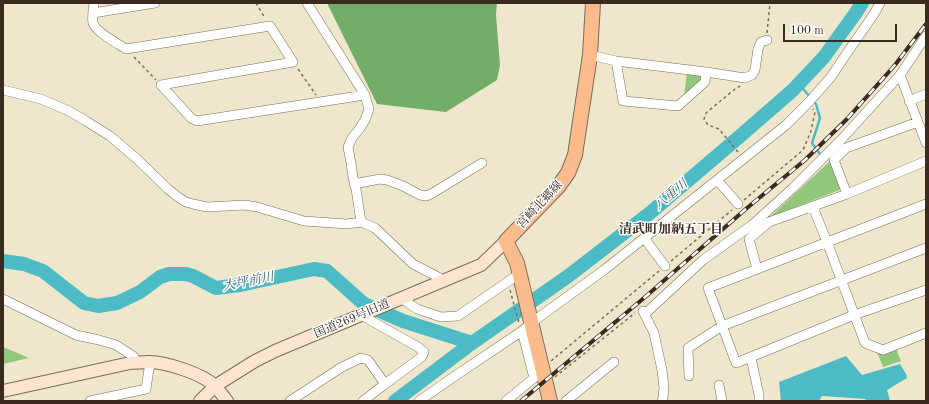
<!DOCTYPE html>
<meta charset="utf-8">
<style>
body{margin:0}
#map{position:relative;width:929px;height:404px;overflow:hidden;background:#eee7cc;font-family:"Old Standard TT",serif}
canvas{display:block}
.frame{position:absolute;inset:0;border:4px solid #3b2a1e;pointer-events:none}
.scale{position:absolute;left:783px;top:24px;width:114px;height:18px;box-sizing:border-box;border:2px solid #3b2a1e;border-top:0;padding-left:5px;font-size:12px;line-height:14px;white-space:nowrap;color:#3b2a1e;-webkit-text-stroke:3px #fff;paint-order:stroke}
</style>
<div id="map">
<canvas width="929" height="404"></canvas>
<div class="frame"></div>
<div class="scale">100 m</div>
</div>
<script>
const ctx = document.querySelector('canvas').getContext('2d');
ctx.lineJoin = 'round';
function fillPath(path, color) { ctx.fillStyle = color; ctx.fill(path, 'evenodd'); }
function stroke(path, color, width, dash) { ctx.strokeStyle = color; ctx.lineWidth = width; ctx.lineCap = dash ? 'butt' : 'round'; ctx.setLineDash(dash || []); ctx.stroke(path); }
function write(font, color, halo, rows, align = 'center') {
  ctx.font = font + ' "Old Standard TT","Noto Serif JP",serif'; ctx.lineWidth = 3; ctx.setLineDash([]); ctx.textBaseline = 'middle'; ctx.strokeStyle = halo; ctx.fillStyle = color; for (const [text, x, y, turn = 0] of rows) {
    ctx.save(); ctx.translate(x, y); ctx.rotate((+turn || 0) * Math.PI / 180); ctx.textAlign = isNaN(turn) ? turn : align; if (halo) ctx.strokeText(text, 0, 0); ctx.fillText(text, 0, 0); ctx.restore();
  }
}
fillPath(new Path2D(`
 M687 72 700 73 703 77 701 81 684 97Z
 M830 161 842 189 770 217Z
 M3 347 29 358 3 364Z
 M896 349 901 361 883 367 877 352 883 354Z`), '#90c77a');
fillPath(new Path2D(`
 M327 3H497L496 15 500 65 497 80 446 112 377 104Z`), '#74ac6a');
fillPath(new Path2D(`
 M846 356 862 375 900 364 906 374 907 378 887 390 890 401H868L865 399 822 396 819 401H781L779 382Z`), '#4dbbc5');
stroke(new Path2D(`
 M799 84 816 104 820 118 812 143 820 154`), '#4dbbc5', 2.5);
stroke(new Path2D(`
 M3 261 24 264 43 271 84 303 98 306 117 303 140 292 160 277 169 274H186L193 276 216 288 240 285 314 269 327 271 364 304 403 321 472 343
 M395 401 472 343 567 277 650 213 739 137 793 90 824 57 855 14 862 3`), '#4dbbc5', 14);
const street = new Path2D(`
 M94 3C93 9 92 17 93 23 95 31 118 44 126 49L270 26 293 62 161 85
 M307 3 365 95 369 109 365 120 360 128 352 138 348 147 351 163 353 177 356 189 361 222
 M93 13 155 3
 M590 55 616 61 706 72 745 78 752 75 755 70 758 49 761 42 767 40
 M616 61 623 101 678 106 705 82 706 72
 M900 75 926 143
 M161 85 191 118 197 121 365 95
 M3 90 41 99 69 111 86 121 110 136 137 159 168 189 178 197 186 202 193 204 207 207 245 205 257 207 304 221 347 224 361 222 375 228 413 264 438 277 442 281
 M909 101 926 94
 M717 180 738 204
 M354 184 380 179 387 180 403 186 420 195 426 196 431 194 482 163
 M847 194 834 160 846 148 918 122
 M926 204 708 288 736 363 854 315 926 290
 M813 207 827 242 865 343 883 350 926 333
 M644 238 665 266
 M757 269 749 239 769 222 847 194 926 161
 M401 298 417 309 441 317 458 316 519 274
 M3 299 76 335 99 340 116 345 133 356 137 363
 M361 315 418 347 424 352 422 356 419 359 385 384 363 401
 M751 358 759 395V401
 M689 376 688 348 722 326 926 248
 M719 385 722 401
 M90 401 146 389 150 362
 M290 401 342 367 361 358 368 360 385 384
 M419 401 455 376 522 331 531 323 604 270 786 125 809 102 831 77 847 53 874 14 880 3
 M506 401 534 378 522 331
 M566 401 614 362
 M662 401 663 397 664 388 662 370 654 333 643 311 647 312 703 260 752 225 793 188 840 141 900 75 926 36`);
const secondary = new Path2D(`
 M3 391 130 363C136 363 142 362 149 362 166 362 203 374 215 386 219 390 223 396 227 401
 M200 401 215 386 255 361 275 351 481 265 506 241`);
const primary = new Path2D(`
 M550 401 517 263 506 241 558 187 568 173 575 155 590 55 593 3`);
stroke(street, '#7a6c5b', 10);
stroke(secondary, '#7a6c5b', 14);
stroke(primary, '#7a6c5b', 16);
stroke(new Path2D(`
 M256 3 265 18
 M767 33 770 3
 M134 57 156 80
 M298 69 316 95
 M738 152 719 129 708 125 704 119 706 113 735 89 740 86
 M744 200 803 150 811 131 815 112 813 109
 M671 261 732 210
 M510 290 519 323
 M551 361 659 271
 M555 377 635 313`), '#7a6c5b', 1.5, [3, 3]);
stroke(street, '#fff', 9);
stroke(secondary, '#fde4d1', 12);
stroke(primary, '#fbbb8c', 14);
const rail = new Path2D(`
 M521 401 644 298 747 208 805 160 847 119 895 65 926 24`);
stroke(rail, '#3b2a1e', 4);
stroke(rail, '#fff', 2.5, [8]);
write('12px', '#3b2a1e', '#fff', [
 ["宮崎北郷線",540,205,-47],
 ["国道269号旧道",352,319,-23]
]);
write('italic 13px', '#426461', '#fff', [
 ["八重川",671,195,-40],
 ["大坪前川",248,282,-11]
]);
write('bold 13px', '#3b2a1e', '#fff', [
 ["清武町加納五丁目",671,230]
]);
</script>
